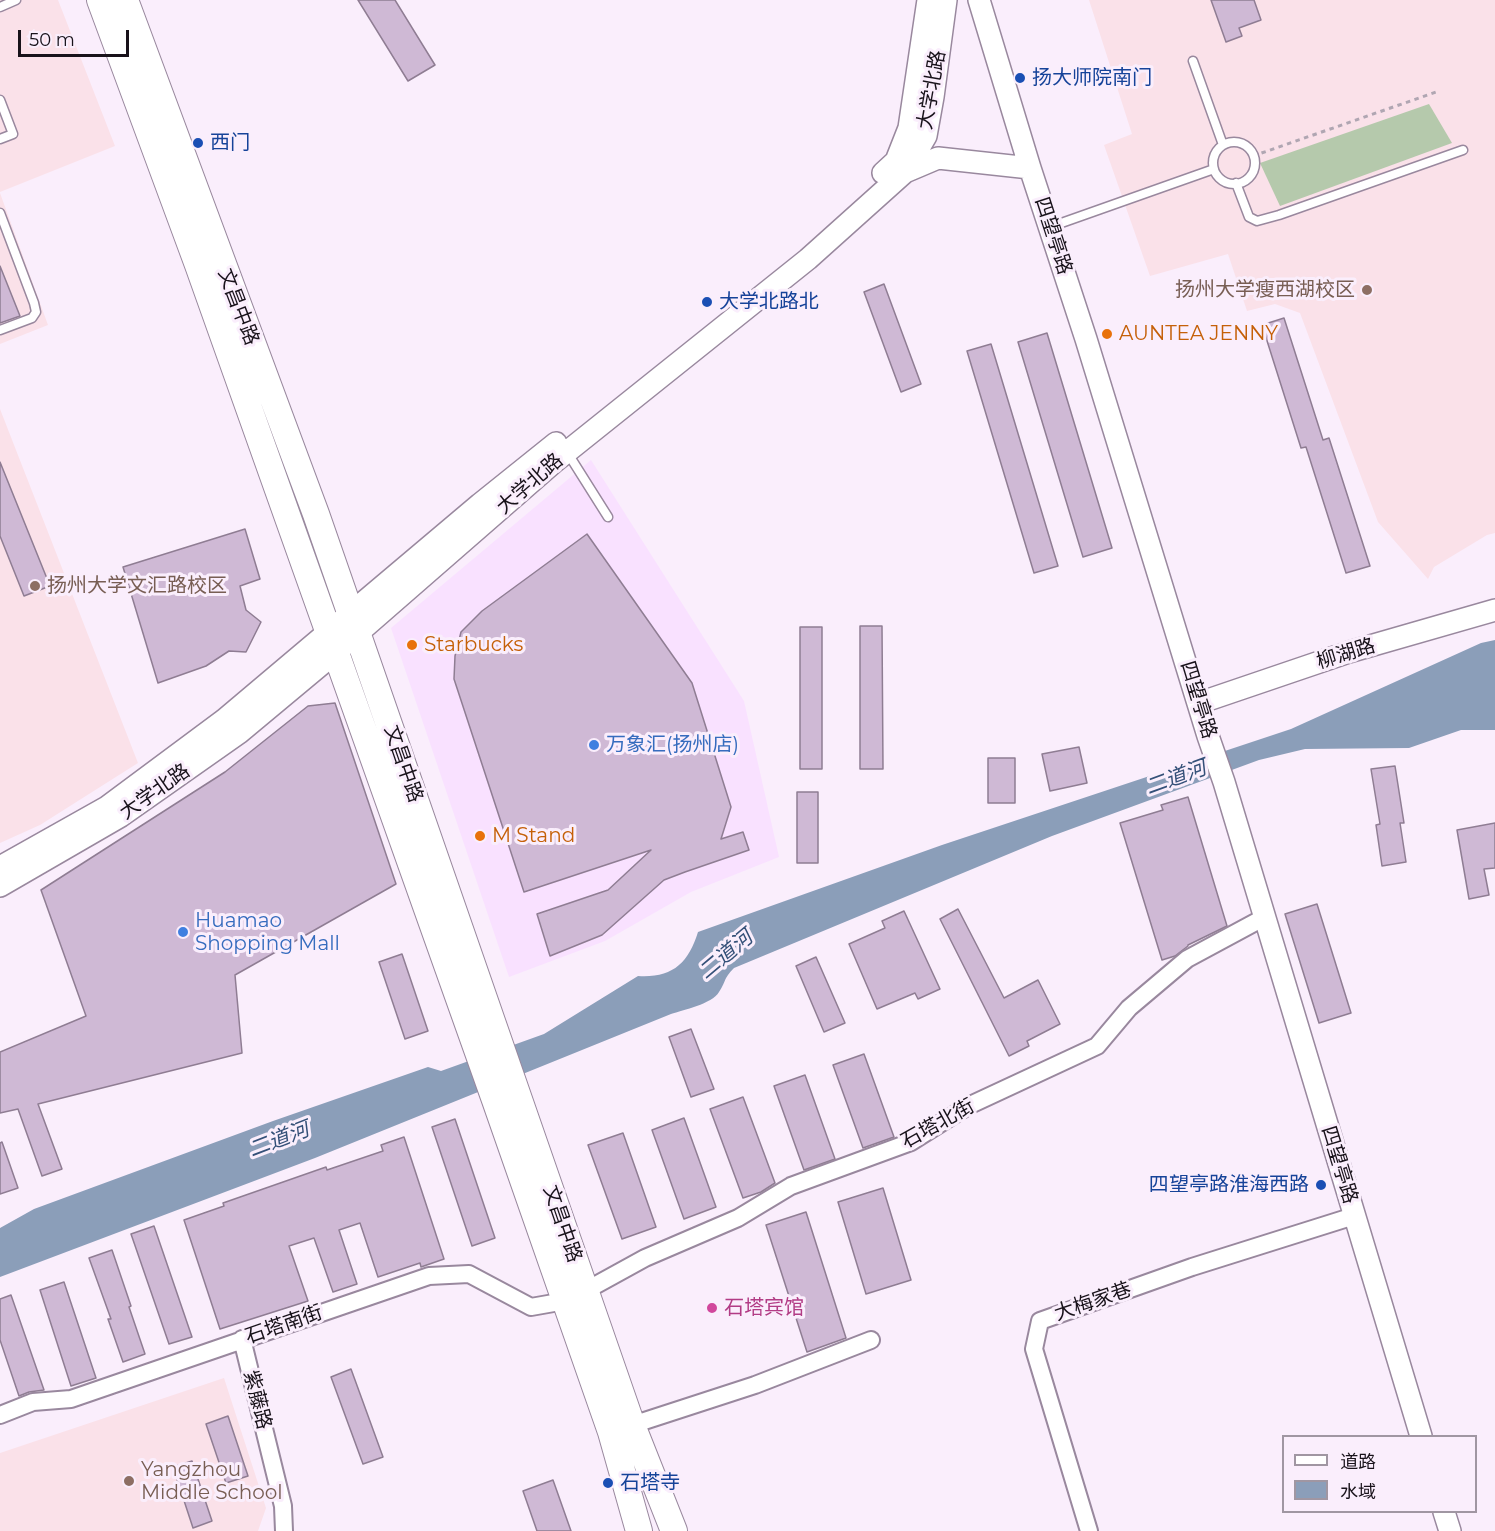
<!DOCTYPE html>
<meta charset="utf-8">
<style>
body{margin:0}
#map{position:relative;width:1495px;height:1531px;overflow:hidden;background:#faeefc;font-family:Montserrat,"Noto Sans SC",sans-serif}
canvas{display:block}
.legend{position:absolute;left:1282px;top:1435px;width:195px;height:78px;box-sizing:border-box;background:#faeefc;border:2px solid #a096a2;margin:0;padding:8px 10px;list-style:none;font-size:18px;color:#18121a}
.legend li{display:flex;align-items:center;gap:12px;height:30px}
.legend b{width:30px;border:2px solid #a096a2}
.scale{position:absolute;left:18px;top:30px;width:111px;height:27px;box-sizing:border-box;border:3px solid #18121a;border-top:0;padding-left:8px;font-size:18px;line-height:21px;white-space:nowrap;color:#18121a;-webkit-text-stroke:4px #faeefc;paint-order:stroke}
</style>
<div id="map">
<canvas width="1495" height="1531"></canvas>
<ul class="legend">
<li><b style="height:8px;background:#fff"></b>道路</li>
<li><b style="height:16px;background:#8b9eb9"></b>水域</li>
</ul>
<div class="scale">50 m</div>
</div>
<script>
const ctx = document.querySelector('canvas').getContext('2d');
ctx.lineJoin = 'round';
function fillPath(path, color) { ctx.fillStyle = color; ctx.fill(path, 'evenodd'); }
function stroke(path, color, width, dash) { ctx.strokeStyle = color; ctx.lineWidth = width; ctx.lineCap = dash ? 'butt' : 'round'; ctx.setLineDash(dash || []); ctx.stroke(path); }
function write(font, color, halo, rows, align = 'center') {
  ctx.font = font + ' Montserrat,"Noto Sans SC",sans-serif'; ctx.lineWidth = 6; ctx.setLineDash([]); ctx.textBaseline = 'middle'; ctx.strokeStyle = halo; ctx.fillStyle = color; for (const [text, x, y, turn = 0] of rows) {
    ctx.save(); ctx.translate(x, y); ctx.rotate((+turn || 0) * Math.PI / 180); ctx.textAlign = isNaN(turn) ? turn : align; if (halo) ctx.strokeText(text, 0, 0); ctx.fillText(text, 0, 0); ctx.restore();
  }
}
fillPath(new Path2D(`
 M591 460 744 701 779 857 691 892 605 941 509 977 391 628Z`), '#f9e1ff');
fillPath(new Path2D(`
 M0 0H58L115 146 0 192Z
 M1089 0H1495V533L1487 535 1434 567 1428 579 1378 522 1300 313 1275 304 1247 311 1228 254 1150 276 1104 145 1132 134Z
 M0 193 48 325 0 344Z
 M0 409 138 763 40 825 0 843Z
 M224 1378 266 1508 258 1531H0V1453Z`), '#fae1e9');
fillPath(new Path2D(`
 M1429 104 1452 143 1280 206 1260 163Z`), '#b5c9ac');
fillPath(new Path2D(`
 M1495 640V730H1461L1409 748 1305 749 1259 760 1052 836 734 968C723 979 726 982 719 992 712 1004 683 1010 671 1014L315 1158 0 1277V1228L34 1209 273 1121 428 1067 441 1071 544 1034 638 976C672 978 688 964 698 932L942 845 1291 729 1481 643Z`), '#8b9eb9');
const building = new Path2D(`
 M358 0H395L435 65 408 81Z
 M1211 0H1254L1261 20 1239 28 1242 36 1226 42Z
 M0 266 20 316 0 323Z
 M884 284 921 384 901 392 864 292Z
 M1284 318 1323 440 1329 438 1370 566 1346 573 1306 447 1301 448 1262 325Z
 M1047 333 1112 548 1083 557 1018 342Z
 M991 344 1058 566 1034 573 967 351Z
 M0 462 50 586 24 596 0 536Z
 M245 529 260 579 240 586 246 610 261 622 246 652 229 651 206 666 158 683 123 567Z
 M587 534 692 683 731 807 721 839 743 832 749 850 685 872 664 880 602 935 550 956 537 914 608 890 651 850 524 892 454 679 455 656 461 632 482 611Z
 M860 626H882L883 769H860Z
 M800 627H822V769H800Z
 M335 703 396 884 235 975 242 1053 38 1104 62 1169 42 1176 18 1109 0 1113V1052L86 1016 41 890 225 772 308 706Z
 M1079 747 1087 783 1050 791 1042 754Z
 M988 758H1015V803H988Z
 M1395 766 1404 823H1400L1406 862 1382 866 1376 825 1380 824 1371 769Z
 M797 792H818V863H797Z
 M1188 797 1227 926 1188 945V946L1175 956 1162 960 1120 823 1163 810 1161 805Z
 M1495 823V868L1484 869 1489 895 1469 899 1457 830Z
 M1317 904 1351 1013 1319 1023 1285 914Z
 M958 909 1004 998 1038 980 1060 1024 1027 1041 1029 1046 1009 1056 940 919Z
 M904 911 940 989 918 999 915 993 877 1009 849 944 885 928 882 921Z
 M402 954 428 1031 405 1039 379 962Z
 M816 957 845 1023 824 1032 796 966Z
 M691 1029 714 1089 691 1097 669 1037Z
 M864 1054 894 1137 863 1148 833 1065Z
 M805 1075 835 1159 804 1170 774 1086Z
 M743 1097 775 1183 761 1192 743 1198 710 1109Z
 M684 1118 716 1207 684 1219 652 1130Z
 M455 1119 495 1238 472 1246 432 1127Z
 M623 1133 656 1227 622 1239 588 1145Z
 M404 1137 444 1259 421 1267 420 1263 378 1277 360 1223 339 1230 357 1284 333 1292 314 1238 289 1246 308 1301 220 1329 184 1220 224 1206 223 1203 326 1167 327 1170 383 1151 381 1145Z
 M2 1142 18 1188 0 1194V1143Z
 M883 1188 911 1280 866 1294 838 1202Z
 M806 1212 846 1338 807 1352 766 1225Z
 M154 1226 192 1337 169 1344 131 1234Z
 M112 1250 131 1306 129 1307 145 1354 123 1362 108 1319H111L89 1258Z
 M64 1282 96 1378 71 1386 40 1290Z
 M11 1295 44 1390 29 1392 19 1396 0 1340V1299Z
 M351 1369 383 1457 363 1464 331 1377Z
 M228 1416 248 1476 226 1483 206 1424Z
 M192 1461 212 1521 193 1528 173 1467Z
 M553 1480 571 1531H537L523 1491Z`);
fillPath(building, '#cfb9d5');
stroke(building, '#8f7d93', 1.5);
const service = new Path2D(`
 M0 7 16 0
 M1193 61 1223 145
 M0 100 13 134 0 139
 M1213 163a21 21 0 1 1 42 0a21 21 0 1 1-42 0Z
 M1236 183 1249 217 1257 221 1279 215 1463 150
 M0 213 34 303 36 312 32 318 0 330
 M1050 227 1214 169
 M567 452 608 517`);
const minor = new Path2D(`
 M585 1291 645 1258 738 1218 791 1186 911 1142 968 1106 1097 1046 1129 1008 1187 959 1265 917
 M242 1339 283 1506 284 1531
 M0 1415 33 1402 71 1399 429 1276 469 1274 531 1307 565 1301
 M632 1425 755 1385 871 1340
 M1089 1531 1034 1349 1040 1321 1192 1267 1354 1216`);
const tertiary = new Path2D(`
 M979 0 1030 168 1086 339 1208 736 1224 782 1421 1436
 M905 172 938 158 1030 168
 M883 173 896 161 909 128 928 0
 M1199 703 1349 652 1495 610
 M0 867 107 807 224 720 480 504 556 443
 M0 886 121 816 239 733 335 653 553 463 808 259 905 172 926 136 933 97 946 0
 M1444 1512 1450 1531`);
const primary = new Path2D(`
 M100 0 198 265 495 1100 611 1432 639 1531
 M125 0 316 514 632 1425 674 1531`);
stroke(service, '#99889e', 11);
stroke(minor, '#99889e', 20);
stroke(tertiary, '#99889e', 24);
stroke(primary, '#99889e', 28);
stroke(new Path2D(`
 M1253 156 1439 91`), '#b0a6b2', 3, [4.5, 4.5]);
stroke(service, '#fff', 8);
stroke(minor, '#fff', 16);
stroke(tertiary, '#fff', 21);
stroke(primary, '#fff', 26);
for (const [x, y, r, color] of [
 [1020,78,6,"#1a4fb4"],
 [198,143,6,"#1a4fb4"],
 [1367,290,6,"#8d6e63"],
 [707,302,6,"#1a4fb4"],
 [1107,334,6,"#e8710a"],
 [35,586,6,"#8d6e63"],
 [412,645,6,"#e8710a"],
 [594,745,6,"#3f7fe0"],
 [480,836,6,"#e8710a"],
 [183,932,6,"#3f7fe0"],
 [1321,1185,6,"#1a4fb4"],
 [712,1308,6,"#d1479c"],
 [129,1481,6,"#8d6e63"],
 [608,1483,6,"#1a4fb4"]
]) { const dot = new Path2D(); dot.arc(x, y, r, 0, 2 * Math.PI); ctx.fillStyle = color; ctx.fill(dot); stroke(dot, '#faeefc', 2); }
write('20px', '#164399', '#faeefc', [
 ["扬大师院南门",1032,78],
 ["西门",210,143],
 ["大学北路北",719,302],
 ["四望亭路淮海西路",1309,1185,"right"],
 ["石塔寺",620,1483]
], 'left');
write('20px', '#18121a', '#faeefc', [
 ["大学北路",932,90,-80],
 ["四望亭路",1053,236,72],
 ["文昌中路",238,307,69],
 ["大学北路",530,484,-41],
 ["柳湖路",1346,654,-17],
 ["四望亭路",1198,700,73],
 ["文昌中路",403,764,71],
 ["大学北路",155,792,-35],
 ["石塔北街",938,1124,-29],
 ["四望亭路",1339,1165,73],
 ["文昌中路",562,1224,71],
 ["大梅家巷",1093,1302,-19],
 ["石塔南街",284,1325,-19],
 ["紫藤路",257,1400,76]
]);
write('20px', '#785e54', '#faeefc', [
 ["扬州大学瘦西湖校区",1355,290,"right"],
 ["扬州大学文汇路校区",47,586],
 ["Yangzhou",141,1470],
 ["Middle School",141,1493]
], 'left');
write('20px', '#c56008', '#faeefc', [
 ["AUNTEA JENNY",1119,334],
 ["Starbucks",424,645],
 ["M Stand",492,836]
], 'left');
write('20px', '#366cbe', '#faeefc', [
 ["万象汇(扬州店)",606,745],
 ["Huamao",195,921],
 ["Shopping Mall",195,944]
], 'left');
write('20px', '#b23c85', '#faeefc', [
 ["石塔宾馆",724,1308]
], 'left');
write('italic 21px', '#345078', '#faeefc', [
 ["二道河",1176,778,-20],
 ["二道河",726,955,-40],
 ["二道河",279,1140,-21]
]);
</script>
